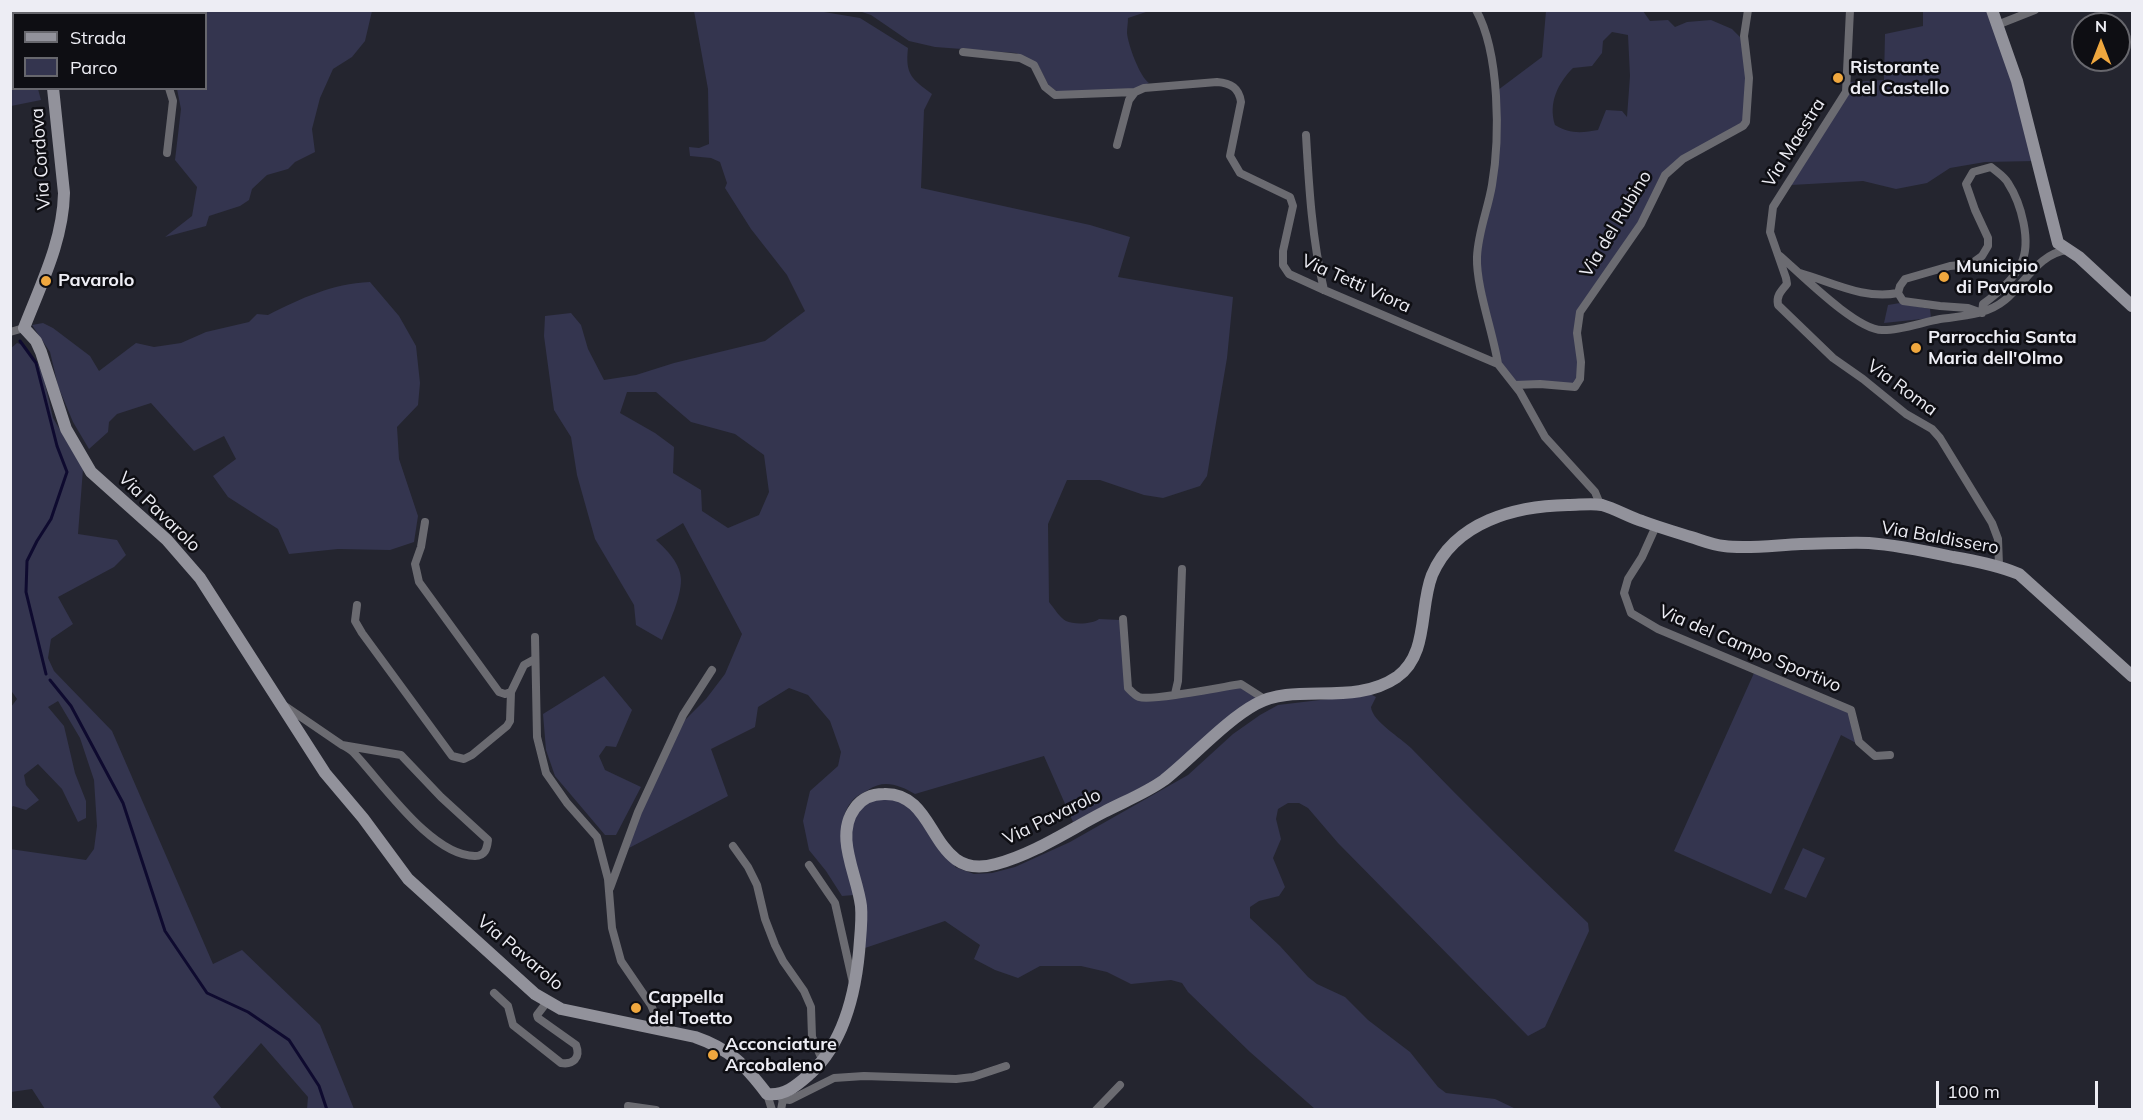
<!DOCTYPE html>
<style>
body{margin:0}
#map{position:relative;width:2143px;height:1120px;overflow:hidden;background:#24252f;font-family:Mulish,sans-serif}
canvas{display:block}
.frame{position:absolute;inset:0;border:12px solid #ededf4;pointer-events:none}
.legend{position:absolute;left:12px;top:12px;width:195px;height:78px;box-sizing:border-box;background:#0e0e13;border:2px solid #67676d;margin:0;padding:8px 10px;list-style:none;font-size:18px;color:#ededf4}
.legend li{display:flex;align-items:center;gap:12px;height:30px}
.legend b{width:30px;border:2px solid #67676d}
.north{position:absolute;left:2071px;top:12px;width:60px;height:60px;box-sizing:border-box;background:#0e0e13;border:2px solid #67676d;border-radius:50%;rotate:0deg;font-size:16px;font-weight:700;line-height:24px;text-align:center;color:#ededf4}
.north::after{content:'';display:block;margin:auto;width:21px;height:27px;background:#efa73e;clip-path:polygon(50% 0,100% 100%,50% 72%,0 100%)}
.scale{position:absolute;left:1936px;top:1081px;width:162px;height:27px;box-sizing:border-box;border:3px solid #ededf4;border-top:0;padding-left:8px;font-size:18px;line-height:21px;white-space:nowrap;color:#ededf4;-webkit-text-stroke:4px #0e0e13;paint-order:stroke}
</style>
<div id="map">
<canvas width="2143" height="1120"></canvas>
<div class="frame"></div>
<ul class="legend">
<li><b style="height:8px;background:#92929b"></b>Strada</li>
<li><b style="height:16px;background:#34354f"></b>Parco</li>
</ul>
<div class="north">N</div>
<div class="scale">100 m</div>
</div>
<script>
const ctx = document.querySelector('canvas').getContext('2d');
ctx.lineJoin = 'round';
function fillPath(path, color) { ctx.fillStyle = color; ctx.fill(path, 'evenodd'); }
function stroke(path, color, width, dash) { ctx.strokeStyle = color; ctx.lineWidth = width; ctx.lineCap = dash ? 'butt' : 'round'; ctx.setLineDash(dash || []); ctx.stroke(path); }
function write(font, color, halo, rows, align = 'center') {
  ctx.font = font + ' Mulish,sans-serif'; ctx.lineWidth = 5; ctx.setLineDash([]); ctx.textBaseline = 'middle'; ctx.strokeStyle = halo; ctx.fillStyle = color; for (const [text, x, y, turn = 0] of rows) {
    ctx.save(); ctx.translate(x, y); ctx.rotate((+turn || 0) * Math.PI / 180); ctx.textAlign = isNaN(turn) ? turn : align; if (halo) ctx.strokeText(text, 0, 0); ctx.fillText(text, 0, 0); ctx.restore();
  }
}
fillPath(new Path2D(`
 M10 11H22L23 13 14 14V88L38 89 41 100 11 106Z
 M124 11H372L365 41 352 57 333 69 320 98 312 129 315 152 295 162 288 169 267 175 252 189 249 200 240 206 209 216 206 226 165 237 192 216 197 187 175 160 181 109 177 89 206 88V14H126Z
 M694 11H818L860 18 908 48C905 75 912 79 932 94L924 110 921 188 1090 225 1130 237 1118 277 1233 297 1227 358 1207 476 1200 486 1163 498 1144 495 1100 480H1067L1048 524 1049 602C1054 608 1060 618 1066 621 1074 625 1093 624 1099 619L1120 620 1132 696 1240 686 1257 698 1160 778 1073 822 1044 756 915 794C899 785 884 779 868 790 863 793 856 796 852 801 831 826 848 866 854 895L842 896 826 871 809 850 803 821 810 791 838 766 841 752 830 721 808 695 789 688 758 707 755 727 711 749 728 796 629 848 640 812 681 724 706 699 725 674 742 634 683 523 656 540C667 550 681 564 681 580 681 598 669 623 662 640L636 625 634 605 595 539 577 475 571 437 554 410 544 336 545 316 571 313 581 325 588 349 604 380 636 375 674 363 765 341 805 311 787 275 751 229 725 188 727 183 720 162 711 158 690 156 689 147 699 148 709 144 708 89ZM627 392H656L691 422 735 434 764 455 769 492 759 515 728 528 702 511 701 490 673 473 674 447 655 433 620 413Z
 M859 11H1149L1128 18C1128 23 1127 28 1127 33 1128 45 1140 77 1149 83L1135 89 1058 92 1049 86 1037 63 1016 53 935 47 909 41 871 15Z
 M1546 11H1643L1650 21 1668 20 1675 27 1687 22 1711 20 1732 29 1743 40 1747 78 1744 122 1673 166 1640 223 1580 312 1581 362 1575 386 1516 384 1499 364 1478 259 1489 204 1498 90 1542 57ZM1612 32 1628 35 1630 76 1627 117 1622 111 1606 110 1598 130C1582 133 1569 134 1555 125 1548 103 1558 83 1573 68L1592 66 1602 53 1603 41Z
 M1923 11H1990L2015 82 2035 161 1985 162 1950 168 1927 183 1896 189 1863 181 1791 185 1849 82 1884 80 1885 34 1923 26Z
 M370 282 399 316 416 346 420 383 418 405 397 427 399 459 418 516 414 542 390 550 338 549 289 554 278 529 228 497 213 476 236 459 224 436 194 451 151 403 117 414 109 422 108 432 89 449 73 422 58 386 50 352 32 325 43 323 53 328 90 356 99 371 136 343 154 347 181 343 206 332 249 322 257 314 268 315C302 298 331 284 370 282Z
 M1900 303 1930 309 1931 318 1884 323 1888 305Z
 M17 343 23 345 33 361 37 362 43 375 53 418 83 469 78 534 117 540 126 555 114 567 58 597 73 624 51 639 48 658 54 671 112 731 213 964 242 950 320 1025 354 1109H307L308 1097 261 1043 213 1097 222 1109H45L32 1089 11 1092 10 849 86 860 94 849 97 826 94 780 80 738 58 701 48 707 64 726 75 773 86 801V818L78 822 62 789 38 764 24 775 26 785 39 800 26 810 13 806 11 808V707L17 699 10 689V349Z
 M1754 673 1851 710 1858 744 1841 735 1771 894 1674 851Z
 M604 676 632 710 616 747 606 746 599 756 605 770 641 787 616 835H605L555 776 546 750 543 714Z
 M1370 694 1376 697 1371 707C1372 721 1401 738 1411 748 1469 808 1528 866 1588 923L1589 931 1545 1027 1528 1036 1338 843 1308 808 1299 803H1288L1278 809 1276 819 1281 839 1273 858 1285 887 1279 896 1259 901 1250 907V918L1280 946 1308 977 1317 984 1345 997 1368 1020 1410 1052 1438 1087 1446 1093 1495 1099 1516 1109H1315L1250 1052 1188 992 1182 983 1171 980 1131 984 1107 972 1081 966H1040L1018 978 995 970 974 959 980 945 945 921 865 948 848 841 855 812 878 797 907 802 956 863 955 867 974 874 992 873 1015 867 1070 842 1188 775 1233 734 1260 715 1278 705Z
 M1803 848 1825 858 1806 898 1784 889Z`), '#34354f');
stroke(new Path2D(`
 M20 341 36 363 57 446 67 472 51 519 37 541 27 561 26 592 46 674
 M50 680 71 706 123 803 165 931 207 993 248 1012 289 1040 319 1086 327 1110`), '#0e0a2f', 3);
stroke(new Path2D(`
 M1476 10C1500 53 1500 138 1492 185 1488 209 1478 232 1477 257 1476 287 1493 332 1498 364
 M1850 10 1846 92 1773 207 1770 232 1786 278 1787 284C1781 291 1776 296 1778 305L1833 358 1863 379 1906 414 1932 429 1940 438 1992 523 1998 539 1999 565
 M1997 25 2035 10
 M963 52 1020 58 1034 65 1045 87 1055 95 1135 92
 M1306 135C1309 188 1312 239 1324 290
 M1117 145 1129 100 1135 92 1144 88 1217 82C1231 83 1239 88 1241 102L1230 156 1240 173 1290 197 1293 206 1283 251V265L1289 274 1324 290 1498 364 1520 392 1545 437 1595 492 1600 504
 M167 153 173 101 169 88
 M1780 256C1801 274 1856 330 1882 330 1898 331 1923 322 1940 319 1963 316 1987 315 2005 300 2026 282 2039 253 2068 250
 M1800 273C1832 282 1864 300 1898 293L1900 286 1905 279 1950 266 1971 264 1982 256 1988 246V238L1975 210 1966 184 1973 172 1991 167C1997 172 2005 177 2008 183 2021 203 2032 242 2021 264 2013 280 1997 294 1983 304L1982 313 1968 308 1940 306 1903 301 1898 293
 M10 332 24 328
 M1515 385 1540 384 1575 387 1580 379 1581 362 1577 333 1580 312 1641 224 1665 175 1683 159 1743 126 1746 122 1749 78 1744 36 1748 10
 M425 522 421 547 415 564 419 582 499 692 505 694 511 692 524 665 535 659
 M1656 526 1642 557 1628 579 1624 593 1631 613 1658 629 1851 710 1859 742 1875 756 1890 755
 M357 605 355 621 362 633 452 756 464 759 472 755 507 726 510 721 511 692
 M1123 619 1128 688C1131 691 1134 695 1139 697 1152 701 1222 687 1241 684L1266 700
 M535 637 537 737 546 773 567 803 597 837 608 879 612 928 621 961 651 1005 656 1017 655 1030
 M1175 694 1178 681 1182 569
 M282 704 342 745 401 755 441 797 488 840C487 849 485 856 475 856 431 856 381 781 353 752 350 749 346 747 342 745
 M733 846 748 867 757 885 765 919 775 945 783 961 804 991 811 1007 812 1037 822 1059
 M809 865 835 903 853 983
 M610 888 638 812 683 715 712 670
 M494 993 508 1006 513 1025 561 1063C573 1065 581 1058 576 1045L538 1018 537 1015 547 1002
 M767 1094 772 1110
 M779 1096 783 1099 790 1100 834 1078 864 1076 956 1079 973 1077 1006 1066
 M628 1106 656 1110
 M781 1110 783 1099
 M1096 1110 1120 1085`), '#6b6b71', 8);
stroke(new Path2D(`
 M41 10 42 14
 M1992 10 2017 81 2058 243 2079 257 2132 306
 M53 88 64 193C63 241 41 284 24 328L36 341 41 352 66 429 91 472 167 540 200 578 325 773 363 818 408 879 535 994 561 1009 695 1037C730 1049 745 1065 767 1094 786 1096 797 1085 811 1073 846 1040 857 986 860 940 861 929 862 917 861 906 857 874 834 836 855 808 862 798 871 794 884 794 940 792 929 883 996 864 1034 854 1069 830 1104 812 1123 802 1146 793 1164 780 1193 757 1225 721 1256 704 1296 682 1353 707 1397 677 1429 654 1419 608 1432 575 1455 521 1516 506 1568 505 1579 505 1592 503 1602 505 1616 509 1629 517 1642 521 1658 527 1675 532 1691 537 1701 540 1713 545 1724 546 1748 549 1776 545 1801 544 1823 544 1846 542 1869 543 1897 545 1925 551 1953 557 1976 561 1997 565 2019 574L2132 676`), '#92929b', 12);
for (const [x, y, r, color] of [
 [1838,78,6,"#efa73e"],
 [1944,277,6,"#efa73e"],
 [46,281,6,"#efa73e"],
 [1916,348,6,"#efa73e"],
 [636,1008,6,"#efa73e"],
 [713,1055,6,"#efa73e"]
]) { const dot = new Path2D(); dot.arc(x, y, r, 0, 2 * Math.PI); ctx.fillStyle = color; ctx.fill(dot); stroke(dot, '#0e0e13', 2); }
write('bold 18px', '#ededf4', '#0e0e13', [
 ["Ristorante",1850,68],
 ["del Castello",1850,89],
 ["Municipio",1956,267],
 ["di Pavarolo",1956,288],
 ["Pavarolo",58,281],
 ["Parrocchia Santa",1928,338],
 ["Maria dell'Olmo",1928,359],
 ["Cappella",648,998],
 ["del Toetto",648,1019],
 ["Acconciature",725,1045],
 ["Arcobaleno",725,1066]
], 'left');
write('18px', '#ededf4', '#0e0e13', [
 ["Via Maestra",1794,143,-58],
 ["Via Cordova",41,159,-94],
 ["Via del Rubino",1616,224,-59],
 ["Via Tetti Viora",1356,284,24],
 ["Via Roma",1902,388,36],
 ["Via Pavarolo",159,512,44],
 ["Via Baldissero",1940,538,10],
 ["Via del Campo Sportivo",1750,649,23],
 ["Via Pavarolo",1052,817,-26],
 ["Via Pavarolo",520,953,40]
]);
</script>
